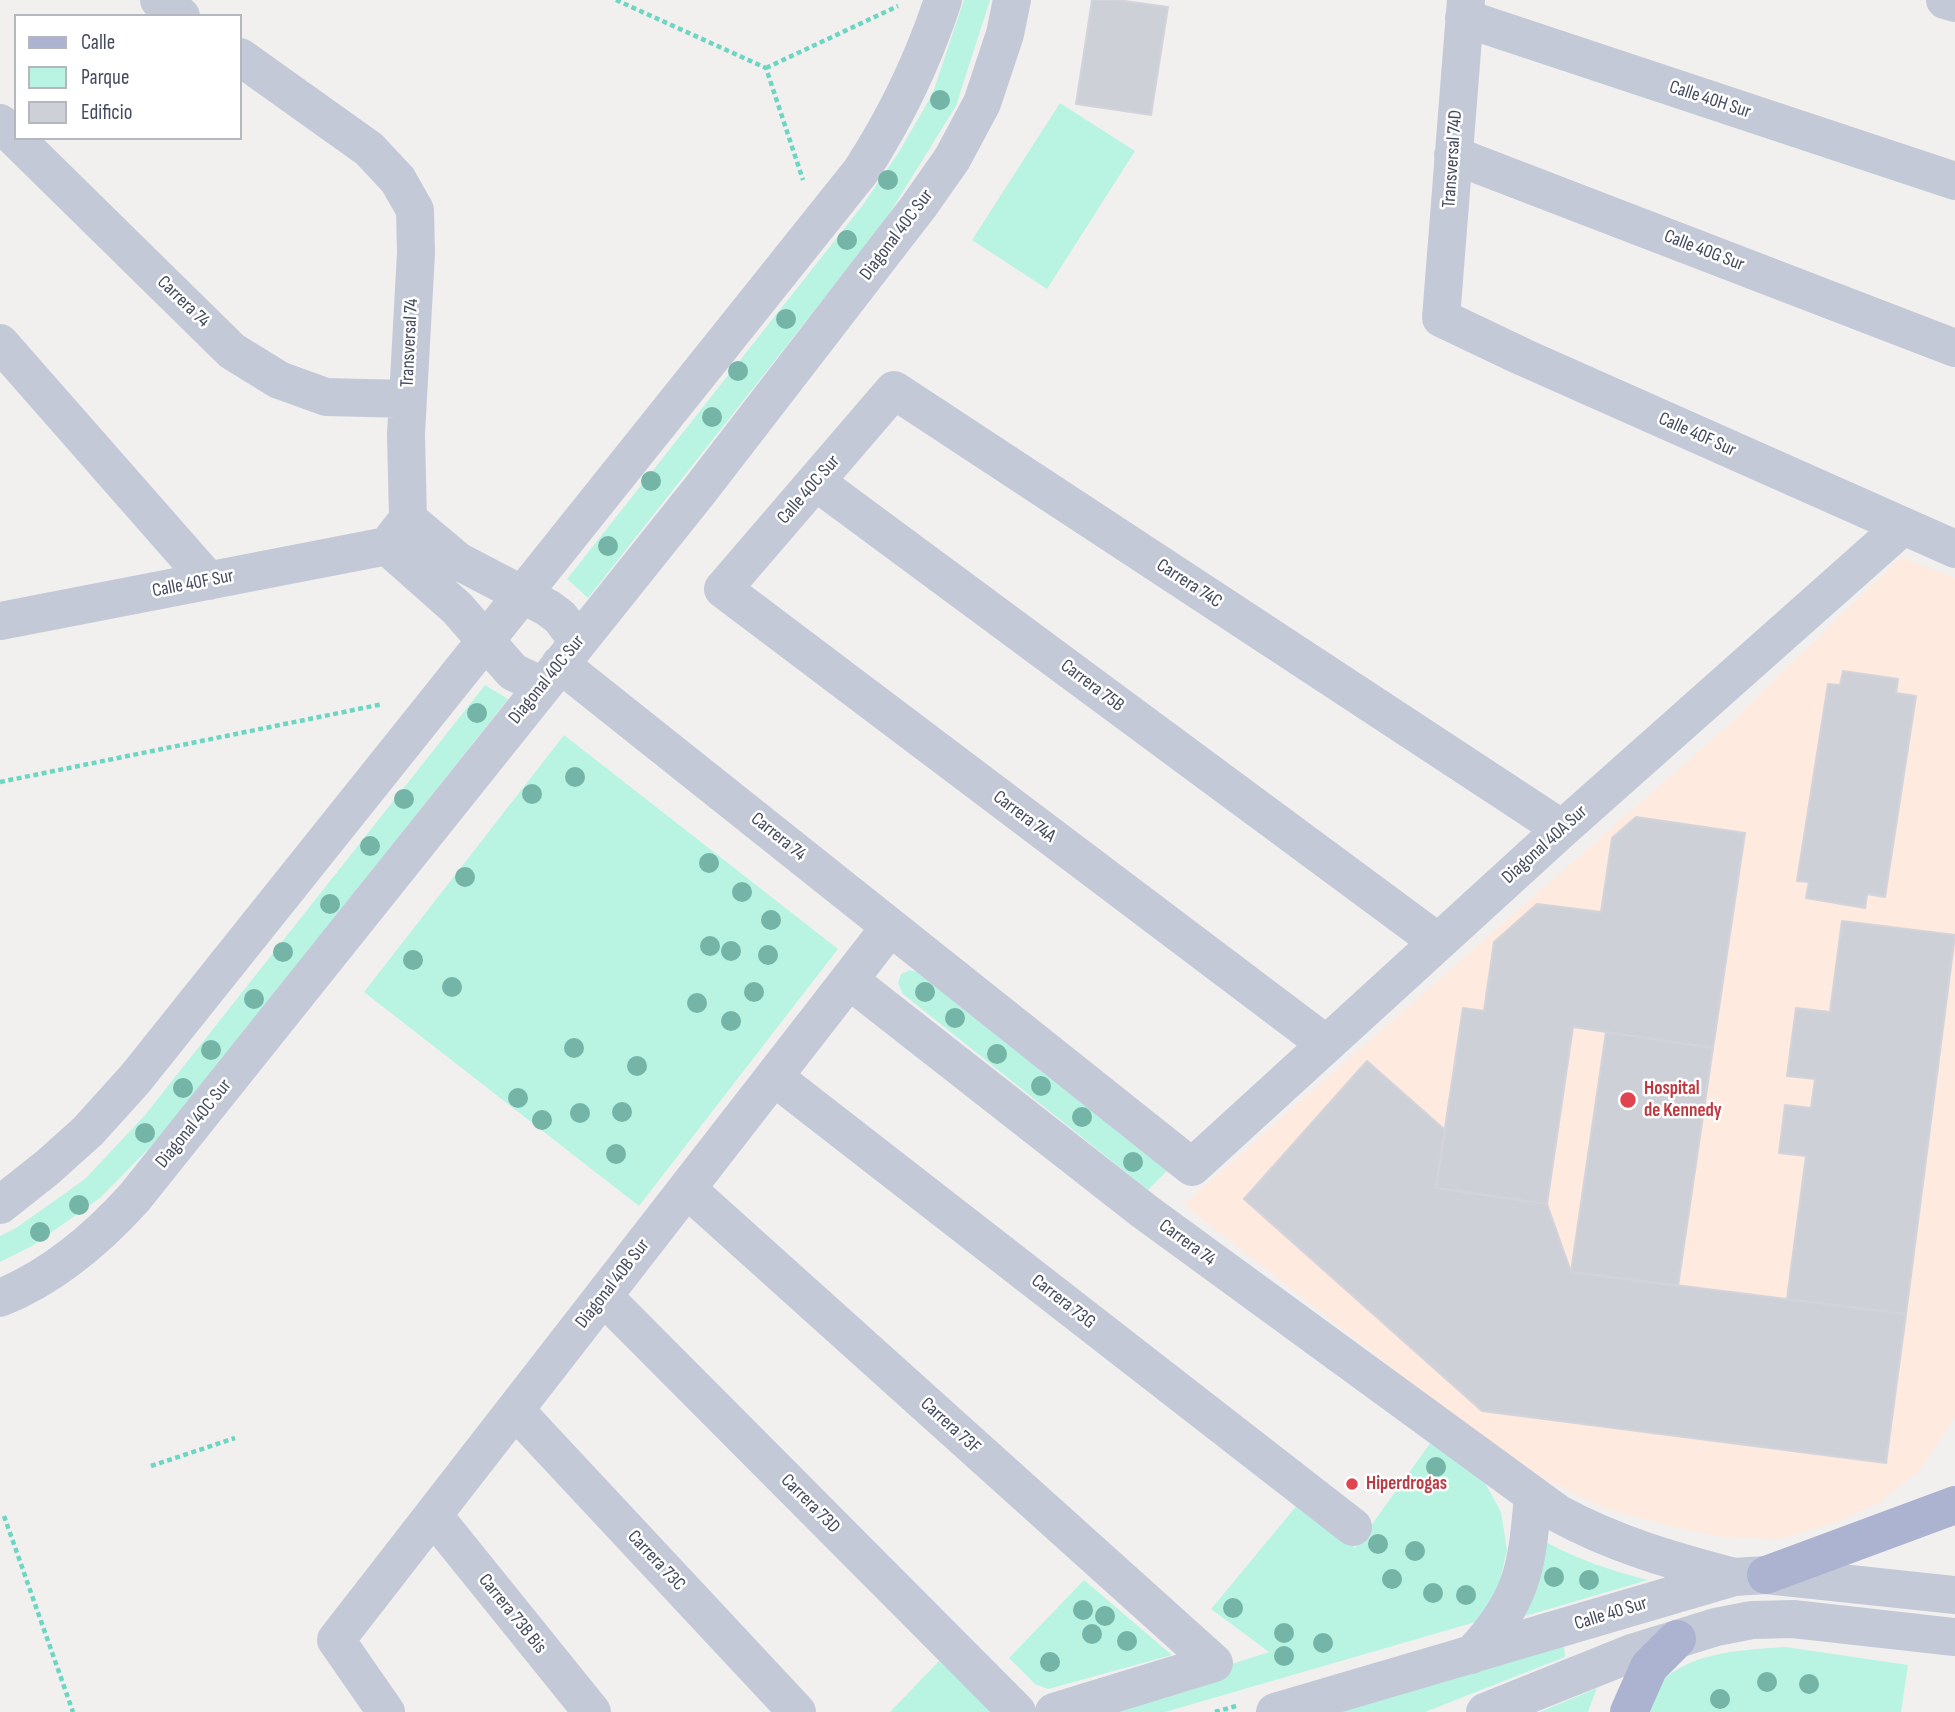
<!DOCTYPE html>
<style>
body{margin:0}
#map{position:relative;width:1955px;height:1712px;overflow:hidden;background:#f2f0ef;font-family:"Sofia Sans Condensed",sans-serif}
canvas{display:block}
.legend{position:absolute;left:14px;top:14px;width:228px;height:126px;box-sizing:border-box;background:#fff;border:2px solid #b5b7bf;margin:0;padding:9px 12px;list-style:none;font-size:21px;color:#454b5f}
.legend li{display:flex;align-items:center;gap:14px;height:35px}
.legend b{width:35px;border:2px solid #b5b7bf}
</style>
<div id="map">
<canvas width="1955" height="1712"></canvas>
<ul class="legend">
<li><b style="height:9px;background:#acb3d1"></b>Calle</li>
<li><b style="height:19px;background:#b9f4e3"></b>Parque</li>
<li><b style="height:19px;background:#ced0d8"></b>Edificio</li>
</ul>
</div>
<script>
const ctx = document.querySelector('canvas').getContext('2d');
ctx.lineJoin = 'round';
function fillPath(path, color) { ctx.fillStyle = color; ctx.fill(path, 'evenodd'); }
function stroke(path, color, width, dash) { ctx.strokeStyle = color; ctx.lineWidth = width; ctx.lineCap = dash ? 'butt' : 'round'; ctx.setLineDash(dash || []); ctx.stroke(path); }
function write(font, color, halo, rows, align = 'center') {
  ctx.font = font + ' "Sofia Sans Condensed",sans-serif'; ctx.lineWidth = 5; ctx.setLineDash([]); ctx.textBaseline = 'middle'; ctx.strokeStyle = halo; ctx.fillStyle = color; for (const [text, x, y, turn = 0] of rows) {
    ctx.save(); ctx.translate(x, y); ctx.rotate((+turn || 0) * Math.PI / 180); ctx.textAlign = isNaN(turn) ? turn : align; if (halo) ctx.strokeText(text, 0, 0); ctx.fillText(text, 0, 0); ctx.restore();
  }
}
fillPath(new Path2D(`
 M1901 557 1955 578V1417L1920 1470 1880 1502 1834 1523 1779 1539 1722 1537 1662 1524 1605 1508 1543 1478 1491 1446 1184 1204 1723 730Z`), '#feeade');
fillPath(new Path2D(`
 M964 0H990L956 106 884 222 588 598 567 579 862 206 897 155 932 95Z
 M1060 103 1135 151 1047 289 972 240Z
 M485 685 508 699 163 1134 100 1198 32 1246 0 1262V1236L16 1228 85 1179 145 1115Z
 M564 735 838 949 639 1206 364 992Z
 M910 970 919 973 1168 1170 1148 1190 903 994 898 983 901 974Z
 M1431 1442 1484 1481 1501 1512 1507 1550 1498 1589 1479 1621 1165 1712H1081L1269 1652 1211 1609 1298 1504 1355 1548Z
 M1546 1542C1579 1560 1612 1571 1648 1580L1515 1619Z
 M1084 1580 1172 1655 1048 1689 1035 1684 1009 1658Z
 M1564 1646 1565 1657 1425 1712H1336Z
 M1786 1647 1908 1665 1901 1712H1645C1648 1706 1649 1696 1653 1691 1683 1651 1742 1650 1786 1647Z
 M939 1661 993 1712H890Z
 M1597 1688 1588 1712H1540Z`), '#b9f4e3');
const building = new Path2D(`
 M1092 0H1117L1168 7 1151 115 1076 104Z
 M1843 671 1898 679 1896 693 1916 696 1885 897 1867 894 1865 908 1806 898 1809 882 1797 881 1828 684 1840 685Z
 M1636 817 1745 833 1713 1048 1573 1027 1547 1204 1436 1188 1463 1008 1484 1011 1494 942 1537 904 1601 912 1612 838Z
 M1842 921 1955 935 1906 1314 1787 1299 1806 1156 1779 1153 1785 1105 1811 1108 1815 1079 1787 1076 1796 1008 1830 1012Z
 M1606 1032 1713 1048 1678 1286 1571 1272Z
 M1367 1061 1445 1130 1436 1188 1547 1204 1571 1272 1906 1314 1886 1463 1482 1411 1244 1199Z`);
fillPath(building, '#ced0d8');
stroke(building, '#d3d3dc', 2);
stroke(new Path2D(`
 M616 0 766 68 803 180
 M766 68 898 6
 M0 782 383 704
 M151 1466 235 1438
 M4 1516 73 1712
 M1215 1712 1236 1706`), '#6dd6c3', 4.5, [5, 3.5]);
stroke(new Path2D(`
 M159 0 181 16
 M1466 0 1441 318 1523 357 1955 549
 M1945 0 1955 3
 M1464 18 1955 181
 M240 57 369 149 398 180 415 210 416 253 406 434 408 519 387 546
 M0 123 232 351 279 380 326 397 408 399
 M1453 155 1955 348
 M0 343 209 581
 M816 482 1438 942
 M408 519 458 561 548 608 560 617 578 641
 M387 546 457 608 513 672 543 686
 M0 621 387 546
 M560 664 1192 1167 1562 829 1902 527
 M849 980 1144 1211 1559 1514C1614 1544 1673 1561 1734 1577
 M1326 1044 723 589 894 390 1562 829
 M774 1077 1353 1527
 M687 1189 1214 1663
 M0 1205 48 1167 88 1131 135 1079 861 171C896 117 923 61 943 0
 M603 1296 1017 1712
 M0 1298C52 1277 96 1240 134 1198L700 490 919 206 952 159 982 103 1005 34 1012 0
 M515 1410 797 1712
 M433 1515 592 1712
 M1471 1655C1523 1601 1527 1568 1533 1495
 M386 1712 336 1640 890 927
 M1054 1712 1214 1663
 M1275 1712 1734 1577 1766 1575 1955 1595
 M1485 1712 1632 1653 1716 1627 1752 1620 1793 1619 1955 1637`), '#c4c9d8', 38);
stroke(new Path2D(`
 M1766 1575 1955 1505
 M1629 1712 1649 1667 1677 1639`), '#acb3d1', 38);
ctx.fillStyle = '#74b5a8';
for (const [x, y] of [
 [940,100],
 [888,180],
 [847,240],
 [786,319],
 [738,371],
 [712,417],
 [651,481],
 [608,546],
 [477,713],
 [575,777],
 [532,794],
 [404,799],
 [370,846],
 [709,863],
 [465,877],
 [742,892],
 [330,904],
 [771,920],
 [710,946],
 [731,951],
 [283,952],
 [768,955],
 [413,960],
 [452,987],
 [754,992],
 [925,992],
 [254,999],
 [697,1003],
 [955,1018],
 [731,1021],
 [574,1048],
 [211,1050],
 [997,1054],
 [637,1066],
 [1041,1086],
 [183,1088],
 [518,1098],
 [622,1112],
 [580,1113],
 [1082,1117],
 [542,1120],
 [145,1133],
 [616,1154],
 [1133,1162],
 [79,1205],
 [40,1232],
 [1436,1467],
 [1378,1544],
 [1415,1551],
 [1554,1577],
 [1392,1579],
 [1589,1580],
 [1433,1593],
 [1466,1595],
 [1233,1608],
 [1083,1610],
 [1105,1616],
 [1284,1633],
 [1092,1634],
 [1127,1641],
 [1323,1643],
 [1284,1656],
 [1050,1662],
 [1767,1682],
 [1809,1684],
 [1720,1699]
]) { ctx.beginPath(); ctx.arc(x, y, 10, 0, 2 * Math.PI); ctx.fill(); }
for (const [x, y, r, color] of [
 [1628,1100,9,"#e0444e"],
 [1352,1484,7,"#e0444e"]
]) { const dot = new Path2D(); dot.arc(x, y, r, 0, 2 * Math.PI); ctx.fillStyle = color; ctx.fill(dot); stroke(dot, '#fff', 2.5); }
write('19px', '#454b5f', '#fff', [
 ["Calle 40H Sur",1710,100,18],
 ["Transversal 74D",1453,159,-86],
 ["Diagonal 40C Sur",897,235,-53],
 ["Calle 40G Sur",1704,251,21],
 ["Carrera 74",183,302,44],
 ["Transversal 74",410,343,-87],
 ["Calle 40F Sur",1697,435,24],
 ["Calle 40C Sur",809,490,-49],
 ["Calle 40F Sur",193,584,-11],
 ["Carrera 74C",1189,584,33],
 ["Diagonal 40C Sur",547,680,-51],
 ["Carrera 75B",1092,686,37],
 ["Carrera 74A",1024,817,37],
 ["Carrera 74",778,837,39],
 ["Diagonal 40A Sur",1545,845,-42],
 ["Diagonal 40C Sur",194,1124,-51],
 ["Carrera 74",1187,1243,36],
 ["Diagonal 40B Sur",613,1284,-52],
 ["Carrera 73G",1063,1302,38],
 ["Carrera 73F",950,1426,42],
 ["Carrera 73D",810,1504,45],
 ["Carrera 73C",656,1561,47],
 ["Carrera 73B Bis",512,1614,51],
 ["Calle 40 Sur",1611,1614,-17]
]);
write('bold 19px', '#be3a42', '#fff', [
 ["Hospital",1644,1089],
 ["de Kennedy",1644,1111],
 ["Hiperdrogas",1366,1484]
], 'left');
</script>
